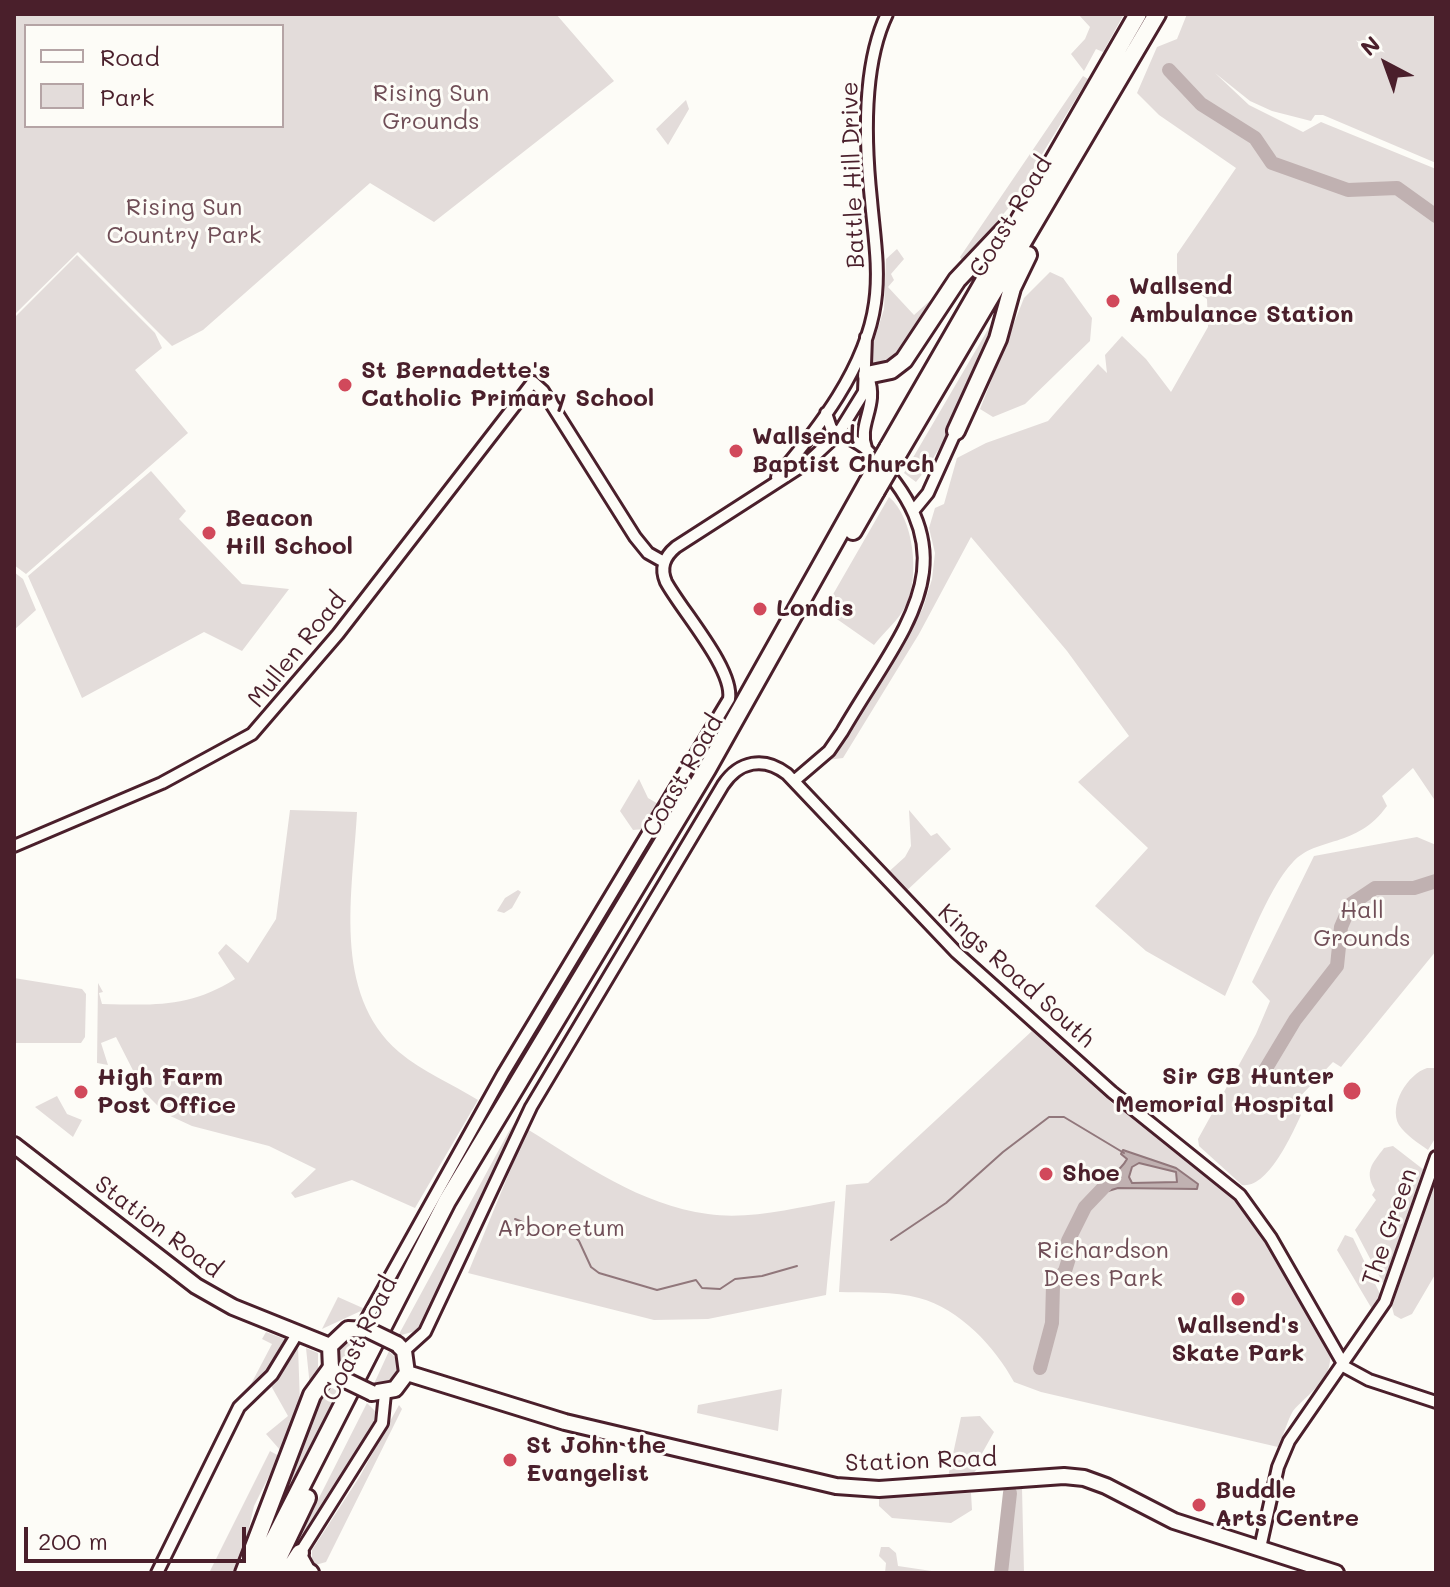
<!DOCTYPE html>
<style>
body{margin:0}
#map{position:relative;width:1450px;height:1587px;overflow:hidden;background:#fdfcf7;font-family:Mali,sans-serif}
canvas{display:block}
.frame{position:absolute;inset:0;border:16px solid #4a1f2b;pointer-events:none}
.legend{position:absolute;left:24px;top:24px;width:260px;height:104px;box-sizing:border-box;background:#fdfcf7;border:2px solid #b5a4a5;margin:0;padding:10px 14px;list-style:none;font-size:24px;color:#4a1f2b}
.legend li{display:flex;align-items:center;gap:16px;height:40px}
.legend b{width:40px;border:2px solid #b5a4a5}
.north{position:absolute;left:1346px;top:24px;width:80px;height:80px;-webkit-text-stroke:6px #fdfcf7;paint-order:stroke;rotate:319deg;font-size:22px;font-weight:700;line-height:32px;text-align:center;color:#4a1f2b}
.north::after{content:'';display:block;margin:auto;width:28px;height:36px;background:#4a1f2b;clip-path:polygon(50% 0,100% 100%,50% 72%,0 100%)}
.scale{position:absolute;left:24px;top:1527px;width:222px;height:36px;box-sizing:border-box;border:4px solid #4a1f2b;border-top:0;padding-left:10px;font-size:24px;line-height:28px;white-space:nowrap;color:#4a1f2b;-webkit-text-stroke:6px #fdfcf7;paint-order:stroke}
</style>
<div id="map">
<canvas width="1450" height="1587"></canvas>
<div class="frame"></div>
<ul class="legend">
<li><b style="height:10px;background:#fdfcf7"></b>Road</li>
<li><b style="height:22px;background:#e3dcda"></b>Park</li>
</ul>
<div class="north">N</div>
<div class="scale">200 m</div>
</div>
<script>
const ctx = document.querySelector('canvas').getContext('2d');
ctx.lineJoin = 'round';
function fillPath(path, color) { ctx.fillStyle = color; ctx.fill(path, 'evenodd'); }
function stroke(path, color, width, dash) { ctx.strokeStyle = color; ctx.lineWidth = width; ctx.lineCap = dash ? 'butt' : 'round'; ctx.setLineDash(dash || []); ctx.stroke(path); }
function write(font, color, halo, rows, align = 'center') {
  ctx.font = font + ' Mali,sans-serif'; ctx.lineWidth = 6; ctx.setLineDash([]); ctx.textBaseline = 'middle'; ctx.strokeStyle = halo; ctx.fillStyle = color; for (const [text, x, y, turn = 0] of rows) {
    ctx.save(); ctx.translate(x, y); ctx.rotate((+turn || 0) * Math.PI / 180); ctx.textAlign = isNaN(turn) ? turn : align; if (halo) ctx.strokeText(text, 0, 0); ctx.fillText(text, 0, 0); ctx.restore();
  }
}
fillPath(new Path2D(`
 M14 14H556L614 81 434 222 370 183 203 330 172 346 78 252 14 315ZM26 26H282V126H26Z
 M1078 14H1124L1103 52 1096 49 1084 71 1071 54 1085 39 1090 27Z
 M1187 14H1436V163L1323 115H1315L1311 121 1272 111 1250 101 1215 73 1249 105 1303 132 1321 122 1436 169V802L1413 768 1382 796 1387 806C1356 849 1317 836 1293 862 1267 889 1242 960 1225 996L1146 951 1095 906 1148 848 1078 782 1129 736 1067 651 971 537 919 634 843 758 827 760 839 748 923 608 932 579 935 553 929 528 935 508 944 504 957 458 986 443 1048 421 1098 364 1107 373 1105 355 1122 336 1146 359 1171 392 1208 327 1207 299 1177 278V254L1236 168 1159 115 1137 93 1157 47 1177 39Z
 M1083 76 1088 79 1011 205 963 262 960 257Z
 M686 100 689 109 668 145 656 129Z
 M897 249 904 259 891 274 894 280 888 287 914 315 943 289 899 356 878 366 872 362 870 354 884 309 886 259Z
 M77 255 155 333 162 348 135 370 188 433 26 574 14 565V318Z
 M1050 272 1063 278 1092 318 1090 341 1025 404 993 417 980 409 1024 298Z
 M997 321C977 368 949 444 916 482L904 473 990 326Z
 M151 471 186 511 179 519 242 584 289 589 242 651 204 632 82 698 28 576Z
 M889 497C914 518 920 576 906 605 900 619 883 633 874 645L824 610Z
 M14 572 23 579 36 610 14 630Z
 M639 779 648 798 660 805 644 829 633 830 620 811Z
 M290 810 357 812C353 891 331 993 399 1052 423 1072 452 1084 478 1100L415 1208 352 1180 295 1198 291 1193 316 1169 269 1146 192 1126 166 1114 144 1092 116 1037 101 1043 108 1065 97 1063 98 983 103 992 99 993 102 1004C155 1005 189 1008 235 979L218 953 226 944 248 963 276 919Z
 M909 810 931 836 937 833 951 849 902 895 884 876 905 857 911 846Z
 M1417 837 1436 845V951L1341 1067 1333 1062 1292 1105 1301 1115C1292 1134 1268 1189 1242 1185L1199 1146 1198 1139 1256 1034 1270 1001 1252 982 1314 856Z
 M518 890 521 892 512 908 504 913 497 911 505 898Z
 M14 978 82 989 86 994 85 1037 81 1043H14Z
 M1032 1031 1113 1104 1186 1156 1235 1200 1286 1273 1330 1353C1333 1380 1307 1394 1293 1411 1288 1419 1283 1437 1278 1447L1041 1392 1014 1382C995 1347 960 1309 919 1298 894 1291 864 1293 839 1292L846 1185 868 1183Z
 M1427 1068H1436V1137L1428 1150C1418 1143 1406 1135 1399 1125 1388 1105 1408 1074 1427 1068Z
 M57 1096 67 1114 82 1120 73 1137 35 1107Z
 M523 1110 419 1330 398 1336 508 1133Z
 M527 1129C584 1164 640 1205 708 1214 749 1220 795 1208 835 1201L826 1295 708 1319 654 1320 468 1273Z
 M1393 1146 1424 1170 1384 1285 1355 1230 1376 1200 1372 1195 1375 1190C1364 1171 1372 1164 1384 1148Z
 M1436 1174V1273L1412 1314 1401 1319 1394 1315 1392 1307Z
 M1345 1235 1353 1238 1381 1296 1372 1309 1337 1250Z
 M338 1297 365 1309 322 1329Z
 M266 1332 287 1340 272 1369 250 1386 272 1344 262 1339Z
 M352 1337 363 1340 347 1372C332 1361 336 1344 352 1337Z
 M298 1346 300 1404 281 1451 266 1434 288 1416 270 1384Z
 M306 1348 318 1353V1377L310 1387Z
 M389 1351 400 1362 399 1376 393 1383 373 1386Z
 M332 1388 338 1390 257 1557 320 1393Z
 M782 1389 778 1431 697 1413 698 1405Z
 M367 1403 375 1411 374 1426 282 1571Z
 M399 1405 402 1409 326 1562 312 1566V1550L360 1476Z
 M980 1416 994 1432 980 1457 983 1462 971 1476 948 1477 961 1417Z
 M270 1451 279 1456 254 1506 246 1541 232 1573H209Z
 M1022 1488 1024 1573H1004L1012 1490Z
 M971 1493 972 1510 951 1523 892 1518 879 1506V1496Z
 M881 1547H889L896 1553 898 1566 945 1573H885L886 1563 879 1556Z`), '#e3dcda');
const water = new Path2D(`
 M1123 1150 1176 1168 1198 1184 1197 1189 1118 1188 1092 1196C1098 1181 1119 1175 1127 1159L1121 1154ZM1139 1163 1176 1172 1177 1182 1132 1183 1129 1177 1132 1167Z`);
fillPath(water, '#c0b1b1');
stroke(water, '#91777b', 2);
stroke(new Path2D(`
 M515 1219 525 1223 530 1237 567 1228 579 1241 591 1267 599 1273 657 1290 696 1280 702 1288 720 1289 735 1279 762 1276 797 1266
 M891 1240 946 1203 1003 1152 1049 1117H1064L1124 1153`), '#91777b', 2);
stroke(new Path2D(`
 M1169 70 1201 104 1255 138 1272 163 1348 190 1397 188 1436 216
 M1265 1070 1295 1020 1337 966 1341 927 1351 904 1375 888H1414L1436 881
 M1040 1368 1052 1323 1053 1285 1065 1271 1070 1255 1068 1241 1085 1207 1106 1185
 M1001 1573 1010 1493`), '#c0b1b1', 14);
const minor = new Path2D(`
 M866 448C857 424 879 406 868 377
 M777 477C818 429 866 368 875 303 880 269 874 235 871 200 865 143 862 66 887 14
 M914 510 928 493 956 431
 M794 781 829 751 842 732C904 625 977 559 867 450 857 440 842 437 831 428L826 413
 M14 846 162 783 252 734 338 634 533 382 543 391 635 537 648 553 664 562
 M362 1327 503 1074 729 699C734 669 681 610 666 582 660 568 664 557 676 547L808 462 838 434 864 392 866 337
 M404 1351 425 1332 531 1107 723 785C739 761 764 756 787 774L956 952 1112 1092 1240 1195 1271 1238 1345 1367 1369 1380 1436 1402
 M1260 1548 1278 1467 1289 1441 1385 1302 1436 1157
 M157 1573 239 1407 272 1375 297 1334
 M311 1573 300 1553 382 1423 385 1393`);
const major = new Path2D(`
 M14 1145 196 1286 233 1307 330 1346
 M407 1373 565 1422 836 1486 879 1489 1064 1476 1084 1478 1106 1486 1174 1521 1336 1573
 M340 1376 331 1369 330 1346 348 1329 368 1330
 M372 1393 395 1389 407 1373 404 1351 397 1344`);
const highway = new Path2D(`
 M867 375 891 370 904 360 957 280 1008 226
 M956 431 998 339 1012 288 1028 255
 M888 448 1138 14
 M896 457 1157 14
 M853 531 876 491
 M244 1573 312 1395 331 1369
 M257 1573 447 1201 707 769 868 482
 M271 1573 307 1498
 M287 1573 300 1553
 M291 1573H310`);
stroke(minor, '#4a1f2b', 16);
stroke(major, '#4a1f2b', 20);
stroke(highway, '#4a1f2b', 22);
stroke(minor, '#fdfcf7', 10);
stroke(major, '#fdfcf7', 14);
stroke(highway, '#fdfcf7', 16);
const majorBridge = new Path2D(`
 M368 1330 397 1344
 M343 1379 372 1393`);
const highwayBridge = new Path2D(`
 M868 482 888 448
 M876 491 896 457`);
stroke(majorBridge, '#4a1f2b', 20, []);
stroke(highwayBridge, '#4a1f2b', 22, []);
stroke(majorBridge, '#fdfcf7', 14);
stroke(highwayBridge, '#fdfcf7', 16);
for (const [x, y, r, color] of [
 [1113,301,8,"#d1495b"],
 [345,385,8,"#d1495b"],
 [736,451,8,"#d1495b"],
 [209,533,8,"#d1495b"],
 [760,609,8,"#d1495b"],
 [1352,1091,10,"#d1495b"],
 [81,1092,8,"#d1495b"],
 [1046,1174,8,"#d1495b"],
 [1238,1299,8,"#d1495b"],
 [510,1460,8,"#d1495b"],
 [1199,1505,8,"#d1495b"]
]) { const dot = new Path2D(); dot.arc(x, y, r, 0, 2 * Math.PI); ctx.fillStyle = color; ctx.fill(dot); stroke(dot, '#fdfcf7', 3); }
write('24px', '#704e57', '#fdfcf7', [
 ["Rising Sun",431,94],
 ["Grounds",431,122],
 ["Rising Sun",184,208],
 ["Country Park",184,236],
 ["Hall",1362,911],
 ["Grounds",1362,939],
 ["Arboretum",561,1229],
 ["Richardson",1103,1251],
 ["Dees Park",1103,1279]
]);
write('24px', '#4a1f2b', '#fdfcf7', [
 ["Battle Hill Drive",853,175,-92],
 ["Coast Road",1011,217,-59],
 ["Mullen Road",297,650,-51],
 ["Coast Road",683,776,-60],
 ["Kings Road South",1016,976,42],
 ["Station Road",158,1227,37],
 ["The Green",1390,1227,-71],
 ["Coast Road",360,1339,-63],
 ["Station Road",921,1461,-2]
]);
write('bold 24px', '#4a1f2b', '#fdfcf7', [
 ["Wallsend",1129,287],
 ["Ambulance Station",1129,315],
 ["St Bernadette's",361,371],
 ["Catholic Primary School",361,399],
 ["Wallsend",752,437],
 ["Baptist Church",752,465],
 ["Beacon",225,519],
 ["Hill School",225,547],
 ["Londis",776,609],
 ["Sir GB Hunter",1334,1077,"right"],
 ["Memorial Hospital",1334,1105,"right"],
 ["High Farm",97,1078],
 ["Post Office",97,1106],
 ["Shoe",1062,1174],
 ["Wallsend's",1238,1326,"center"],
 ["Skate Park",1238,1354,"center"],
 ["St John the",526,1446],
 ["Evangelist",526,1474],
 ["Buddle",1215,1491],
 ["Arts Centre",1215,1519]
], 'left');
</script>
